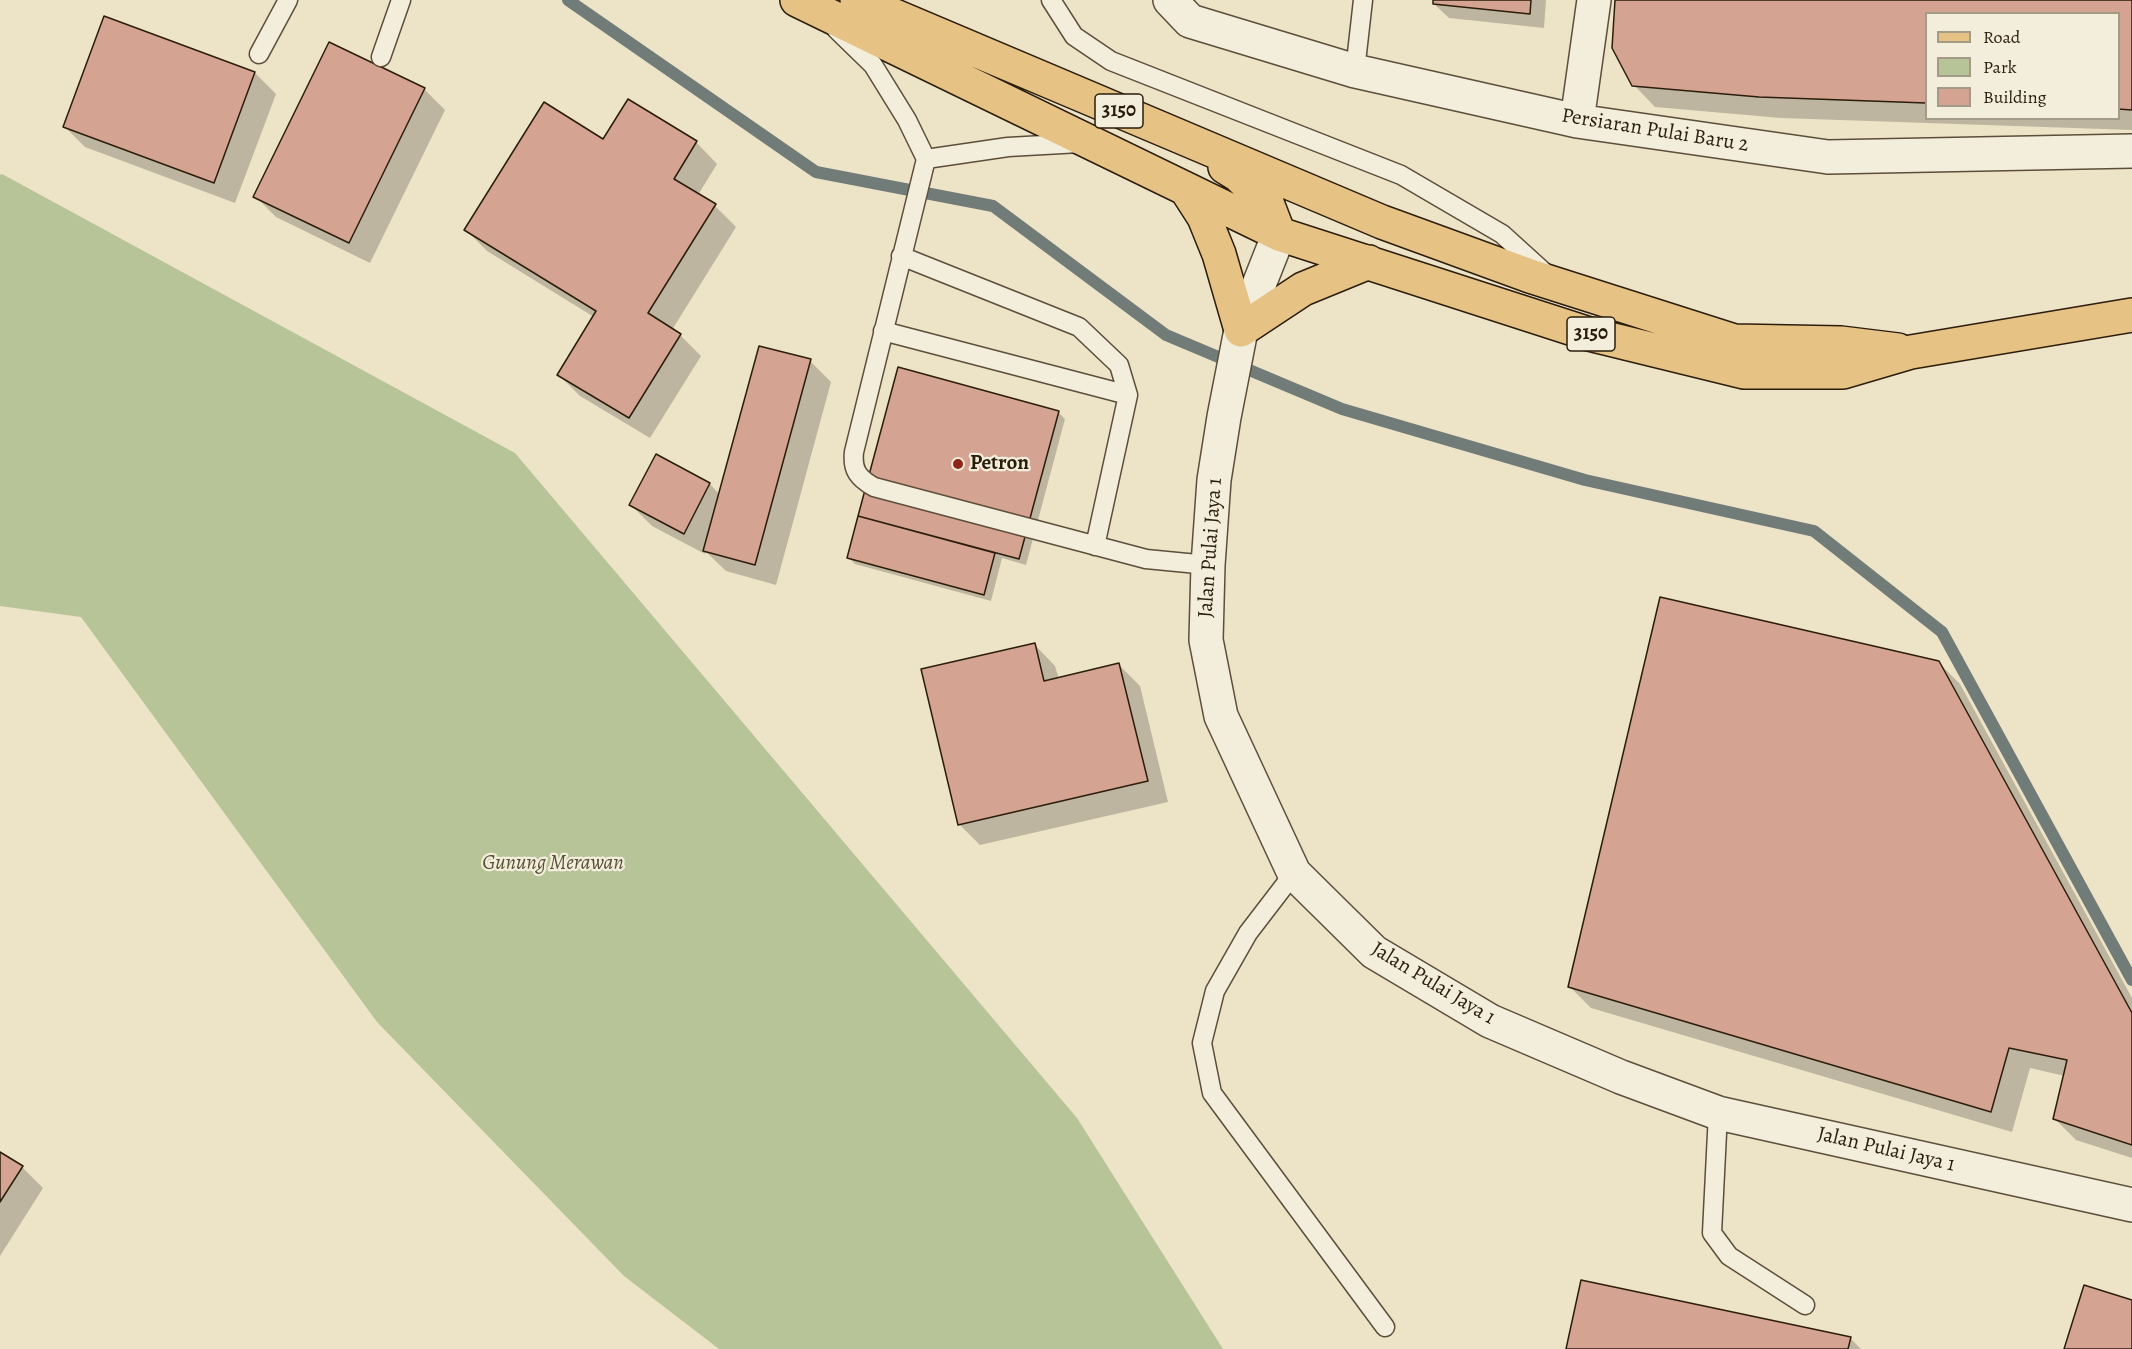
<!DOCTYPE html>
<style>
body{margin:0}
#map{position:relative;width:2132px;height:1349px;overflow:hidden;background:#ede3c7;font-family:Alegreya,serif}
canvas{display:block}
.legend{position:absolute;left:1925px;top:12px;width:195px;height:108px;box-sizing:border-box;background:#f3eddb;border:2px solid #a39a88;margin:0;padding:8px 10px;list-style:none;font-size:18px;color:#2b1d0b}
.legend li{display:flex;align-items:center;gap:12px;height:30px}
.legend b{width:30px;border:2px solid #a39a88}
</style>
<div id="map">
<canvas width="2132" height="1349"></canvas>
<ul class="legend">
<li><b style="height:8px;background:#e6c284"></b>Road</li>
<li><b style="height:16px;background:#b7c497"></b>Park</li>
<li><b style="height:16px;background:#d5a392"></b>Building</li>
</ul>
</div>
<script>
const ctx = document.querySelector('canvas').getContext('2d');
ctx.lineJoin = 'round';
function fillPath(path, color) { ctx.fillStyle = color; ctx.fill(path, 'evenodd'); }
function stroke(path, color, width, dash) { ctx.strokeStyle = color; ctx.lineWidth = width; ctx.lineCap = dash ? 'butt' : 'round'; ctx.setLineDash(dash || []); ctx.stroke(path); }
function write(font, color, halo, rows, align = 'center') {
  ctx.font = font + ' Alegreya,serif'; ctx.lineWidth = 4.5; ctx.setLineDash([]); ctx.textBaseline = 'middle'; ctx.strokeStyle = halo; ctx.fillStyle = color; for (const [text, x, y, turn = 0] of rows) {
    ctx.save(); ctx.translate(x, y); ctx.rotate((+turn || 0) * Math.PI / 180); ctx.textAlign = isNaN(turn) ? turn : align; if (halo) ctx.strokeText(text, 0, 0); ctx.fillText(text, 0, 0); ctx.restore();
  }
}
fillPath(new Path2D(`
 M2 174 515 453 1077 1118 1223 1349H719L624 1276 377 1022 81 617 0 606V175Z`), '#b7c497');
fillPath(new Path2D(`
 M1435 0H1546L1544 28 1449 18 1434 4Z
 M1616 0H2132V130L1781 118 1655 107 1634 85ZM1926 14H2118V118H1926Z
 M105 18 255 73 276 94 235 203 85 147 64 126Z
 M424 89 445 110 370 263 276 217 255 196Z
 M603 141 696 142 717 164 698 195 715 206 736 227 672 330 680 335 701 356 650 438 580 396 559 375 594 317 487 251 466 230Z
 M810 361 831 382 776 585 726 571 706 552 705 554 652 526 631 505 656 456 710 484 720 495Z
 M899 369 1058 412 1065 419 1026 565 1002 558 991 601 855 564 849 558Z
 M1034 644 1055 666 1059 679 1119 665 1140 686 1168 802 980 845 959 824Z
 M1938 662 1960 684 2132 998V1158L2076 1140 2055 1119 2065 1076 2030 1068 2012 1132 1591 1008 1570 987Z
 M0 1153 22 1167 43 1188 0 1256Z
 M1850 1338 1861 1349H1568Z`), '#0003');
stroke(new Path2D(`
 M568 0 816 172 993 206 1166 335 1342 409 1585 480 1814 531 1942 632 2132 980`), '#717c78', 12);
const building = new Path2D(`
 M1433 0H1531L1530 14 1433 4Z
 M1615 0H2132V110L2118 109V14H1926V103L1759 97 1632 86 1612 48Z
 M104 16 255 72 214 183 63 127Z
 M329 42 425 88 349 243 253 197Z
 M628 99 697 141 674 179 716 204 648 313 681 334 629 418 557 375 596 311 464 230 544 102 603 139Z
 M759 346 811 359 755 565 703 551Z
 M898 367 1059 411 1019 559 858 516Z
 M656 454 710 483 684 534 629 505Z
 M858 516 995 553 984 595 847 558Z
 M1660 597 1939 661 2132 1013V1145L2053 1119 2067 1060 2009 1048 1991 1112 1568 987Z
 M1035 643 1044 681 1119 663 1148 781 958 825 921 669Z
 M0 1152 23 1166 0 1202Z
 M1581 1280 1851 1337 1848 1349H1566Z
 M2084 1285 2132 1300V1349H2064Z`);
fillPath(building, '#d5a392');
stroke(building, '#2b1d0b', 1.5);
const lane = new Path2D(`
 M1051 0 1074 36 1111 61 1401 175 1502 234 1545 273
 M836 29 873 65 907 120 926 159 1008 147 1080 143
 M259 54 288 0
 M381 57 401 0
 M1355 71 1363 0
 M926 159 854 452C852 470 858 478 874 487L1146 559 1208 565
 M901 256 1079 327 1119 365 1128 395 1095 546
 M883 331 1128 395
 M1294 873 1248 933 1215 991 1202 1043 1212 1093 1385 1327
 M1718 1113 1712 1233 1729 1256 1805 1305`);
const street = new Path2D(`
 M1170 0 1190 21 1355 71 1577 121 1828 157 2132 151
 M1577 121 1594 0
 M1279 234 1241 330 1224 417 1214 480 1208 565 1206 640 1221 716 1294 873 1374 952 1490 1021 1621 1077 1718 1113 2132 1205`);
const primary = new Path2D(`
 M797 0 1279 234 1589 334 1744 372H1843L1911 352 2132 315
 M857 0 1382 222 1530 276 1734 341 1841 343 1898 350
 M1225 167 1238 175 1267 203 1279 234
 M1186 189 1204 217 1219 254 1241 330 1303 289 1369 262`);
stroke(lane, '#5c4e3a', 21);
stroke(street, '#5c4e3a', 36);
stroke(primary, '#2b1d0b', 36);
stroke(lane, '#f3eddb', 18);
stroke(street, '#f3eddb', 33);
stroke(primary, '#e6c284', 33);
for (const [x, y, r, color] of [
 [958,464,6,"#8f2418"]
]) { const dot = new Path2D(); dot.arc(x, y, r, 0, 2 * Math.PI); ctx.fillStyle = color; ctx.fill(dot); stroke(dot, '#f3eddb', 2); }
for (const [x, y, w] of [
 [1119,111,48],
 [1591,334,48]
]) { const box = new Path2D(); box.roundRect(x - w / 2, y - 17, w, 34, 4.5); ctx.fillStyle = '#f3eddb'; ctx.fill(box); stroke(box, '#2b1d0b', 1.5); }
write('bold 20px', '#2b1d0b', null, [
 ["3150",1119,111],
 ["3150",1591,334]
]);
write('21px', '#2b1d0b', '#f3eddb', [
 ["Persiaran Pulai Baru 2",1655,131,9],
 ["Jalan Pulai Jaya 1",1211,548,-86],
 ["Jalan Pulai Jaya 1",1433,984,31],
 ["Jalan Pulai Jaya 1",1886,1150,13]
]);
write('bold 21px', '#2b1d0b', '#f3eddb', [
 ["Petron",970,464]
], 'left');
write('italic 21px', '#554f35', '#f3eddb', [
 ["Gunung Merawan",553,864]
]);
</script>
